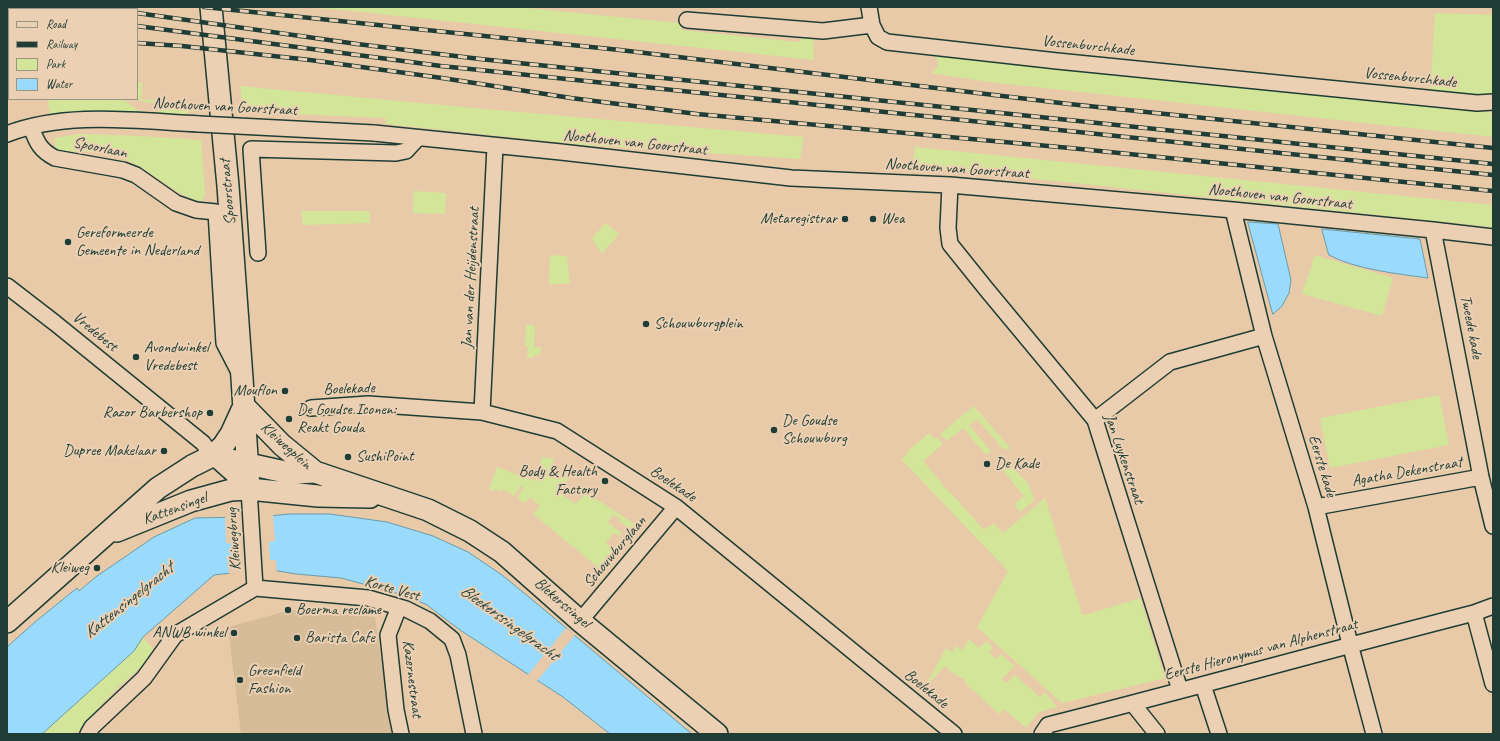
<!DOCTYPE html>
<style>
body{margin:0}
#map{position:relative;width:1500px;height:741px;overflow:hidden;background:#e8caa8;font-family:Caveat,sans-serif}
canvas{display:block}
.frame{position:absolute;inset:0;border:8px solid #1f3d34;pointer-events:none}
.legend{position:absolute;left:8px;top:8px;width:130px;height:92px;box-sizing:border-box;background:#ecd0b3;border:1px solid #9a9580;margin:0;padding:5px 7px;list-style:none;font-size:12px;color:#1f3d34}
.legend li{display:flex;align-items:center;gap:8px;height:20px}
.legend b{width:20px;border:1px solid #9a9580}
</style>
<div id="map">
<canvas width="1500" height="741"></canvas>
<div class="frame"></div>
<ul class="legend">
<li><b style="height:5px;background:#ecd0b3"></b>Road</li>
<li><b style="height:5px;background:#1f3d34"></b>Railway</li>
<li><b style="height:11px;background:#d2e599"></b>Park</li>
<li><b style="height:11px;background:#9adafc"></b>Water</li>
</ul>
</div>
<script>
const ctx = document.querySelector('canvas').getContext('2d');
ctx.lineJoin = 'round';
function fillPath(path, color) { ctx.fillStyle = color; ctx.fill(path, 'evenodd'); }
function stroke(path, color, width, dash) { ctx.strokeStyle = color; ctx.lineWidth = width; ctx.lineCap = dash ? 'butt' : 'round'; ctx.setLineDash(dash || []); ctx.stroke(path); }
function write(font, color, halo, rows, align = 'center') {
  ctx.font = font + ' Caveat,sans-serif'; ctx.lineWidth = 4; ctx.setLineDash([]); ctx.textBaseline = 'middle'; ctx.strokeStyle = halo; ctx.fillStyle = color; for (const [text, x, y, turn = 0] of rows) {
    ctx.save(); ctx.translate(x, y); ctx.rotate((+turn || 0) * Math.PI / 180); ctx.textAlign = isNaN(turn) ? turn : align; if (halo) ctx.strokeText(text, 0, 0); ctx.fillText(text, 0, 0); ctx.restore();
  }
}
fillPath(new Path2D(`
 M291 610 375 617 392 734H241L228 627Z`), '#d7bc9a');
fillPath(new Path2D(`
 M300 7H517L679 23 682 30 799 42 801 36 813 37 814 60 342 10Z
 M1435 13 1493 15V101L1430 94Z
 M934 55 1493 113V137L989 82 931 73C939 68 941 62 934 55Z
 M137 82H142L141 99 197 104 198 111 188 112V114L158 113V103L143 102 137 98Z
 M240 86 474 108 804 137 800 159 585 145 386 124 385 118 243 112Z
 M49 99H123L140 112C110 111 80 110 49 115L50 107 48 106Z
 M80 134 140 136 201 140 205 194 202 201C187 202 151 172 135 164 122 157 108 152 93 152 81 151 68 153 56 149L54 138Z
 M915 147 1493 205V227L912 166Z
 M413 191 446 193 445 214 413 213Z
 M301 211H370V223L303 225Z
 M605 223 619 234 602 254 592 239Z
 M550 255 567 256 570 283 549 285Z
 M1315 255 1393 278 1382 316 1302 294Z
 M526 325H535L534 347H541L540 355H534V358L527 357 528 347 525 346Z
 M1439 395 1449 445 1330 468 1320 418Z
 M974 406 1011 449H1003L977 419 969 425 991 451 986 455 963 428 947 441 940 434Z
 M929 433 934 439 937 437 943 444 923 461 942 483V484L949 492 951 493 984 530 994 523 1003 533 1045 498 1082 614 1085 615 1140 598 1165 678 1062 703 977 627 1008 571 901 459 908 453 907 451Z
 M542 457 554 459 551 469 569 477 559 493 576 504 586 492 641 528 636 533 619 521 620 518 613 515 608 522 622 533 620 536 614 533 606 543 619 554 604 572 533 514 540 506 530 497 525 503 517 498 524 487 521 486 514 496 502 489 500 492 495 489 493 491 489 489 497 467 535 481Z
 M1005 464 1014 469 1028 483 1035 500 1020 512 1014 504 1024 496 1000 467Z
 M143 637 153 649 143 665 118 687 91 716 80 733 76 731 73 734H42L134 651Z
 M969 639 979 648 986 641 993 647 989 652 997 659 1001 654 1015 666 1002 679 1007 683 1015 675 1040 697 1045 692 1057 707 1039 712 1026 728 1004 709 999 714 966 684C964 677 961 678 956 675 952 673 948 669 945 666L930 682 928 681 946 648 952 652 955 646 962 650Z`), '#d2e599');
const water = new Path2D(`
 M1248 222 1278 224 1291 280 1289 293 1282 306 1273 314Z
 M1322 229 1420 239 1428 278C1398 274 1354 269 1329 255Z
 M290 514H330L387 522 433 536 468 552 502 575 535 602 692 734H610L563 697 460 630 427 605 407 596 341 578 296 574 267 569 214 575 143 637 134 651 42 734H7V647L35 622 77 588 79 591 97 576 154 537 195 518 241 517 263 525 271 516Z`);
fillPath(water, '#9adafc');
stroke(water, '#699bac', 1);
fillPath(new Path2D(`
 M270 514H273L275 541 269 542 270 560H276L277 573 267 571 229 574 228 561 234 560 233 544 226 543 225 515H241L247 523H262Z
 M566 628 575 635 536 682 528 675Z`), '#e8caa8');
const minor = new Path2D(`
 M869 7 872 25
 M687 20 823 31 872 25 878 37 887 42 1057 61 1477 103 1493 102
 M31 127C37 143 40 150 55 158L123 170 136 175 176 203 196 210 216 212 224 343 239 372
 M374 133 561 152 791 178 950 185 1233 210 1433 230 1493 237
 M7 134C67 111 136 121 199 124
 M950 185 948 228 950 244 987 290 1095 420 1180 690
 M1233 210 1264 336 1316 507 1350 644 1374 734
 M1433 230 1481 477 1493 526
 M258 253 251 149 396 153 406 151 418 138
 M7 286 55 323 203 443 212 456 249 489 255 588
 M311 408 368 404 482 412 557 431 676 507 954 734
 M482 412 495 146
 M1095 420 1170 362 1264 336
 M1316 507 1481 477
 M255 588 368 598 406 609 430 621 452 639 458 655 474 734
 M399 607 388 635 396 710 401 734
 M1474 613 1493 684
 M580 621 676 507
 M1203 685 1219 734
 M1133 704 1157 734
 M88 734 92 727 144 678 175 635 255 588
 M1042 734 1048 725C1191 689 1332 649 1474 613L1493 606`);
const secondary = new Path2D(`
 M211 7 228 186 242 378 249 489
 M244 406 282 445 315 472 428 510 470 531 502 552 580 621 717 734
 M212 456 285 472 295 473 315 472
 M117 531 191 501 231 490 249 489 318 496 370 497
 M7 622 158 488 192 466 212 456 223 446 231 434 242 410`);
stroke(minor, '#1f3d34', 18);
stroke(secondary, '#1f3d34', 24);
stroke(minor, '#ecd0b3', 15);
stroke(secondary, '#ecd0b3', 21);
const rail = new Path2D(`
 M16 7 28 9
 M107 7 117 9
 M204 7 620 50 1069 104 1493 148
 M137 13 357 44 480 59 1493 164
 M137 26 441 66 1493 175
 M7 34H9
 M137 43 182 46 310 60 442 78 571 98 697 114 1070 148 1493 191`);
stroke(rail, '#1f3d34', 4.5);
stroke(rail, '#ecd0b3', 3, [9]);
const minorBridge = new Path2D(`
 M199 124 374 133`);
stroke(minorBridge, '#1f3d34', 18, []);
stroke(minorBridge, '#ecd0b3', 15);
for (const [x, y, r, color] of [
 [845,219,4,"#1f3d34"],
 [873,219,4,"#1f3d34"],
 [68,242,4,"#1f3d34"],
 [646,324,4,"#1f3d34"],
 [136,357,4,"#1f3d34"],
 [285,391,4,"#1f3d34"],
 [210,413,4,"#1f3d34"],
 [289,419,4,"#1f3d34"],
 [774,430,4,"#1f3d34"],
 [164,451,4,"#1f3d34"],
 [348,457,4,"#1f3d34"],
 [987,464,4,"#1f3d34"],
 [605,481,4,"#1f3d34"],
 [97,568,4,"#1f3d34"],
 [288,610,4,"#1f3d34"],
 [234,633,4,"#1f3d34"],
 [297,638,4,"#1f3d34"],
 [240,680,4,"#1f3d34"]
]) { const dot = new Path2D(); dot.arc(x, y, r, 0, 2 * Math.PI); ctx.fillStyle = color; ctx.fill(dot); stroke(dot, '#ecd0b3', 1.5); }
write('16px', '#1f3d34', '#ecd0b3', [
 ["Vossenburchkade",1088,46,6],
 ["Vossenburchkade",1410,78,6],
 ["Noothoven van Goorstraat",225,107,3],
 ["Noothoven van Goorstraat",635,143,6],
 ["Spoorlaan",100,148,12],
 ["Noothoven van Goorstraat",957,169,4],
 ["Spoorstraat",228,192,-95],
 ["Noothoven van Goorstraat",1280,197,6],
 ["Jan van der Heijdenstraat",471,278,-87],
 ["Tweede kade",1471,327,79],
 ["Vredebest",95,332,39],
 ["Boelekade",349,389,-2],
 ["Kleiwegplein",286,446,42],
 ["Jan Luykenstraat",1124,459,71],
 ["Eerste kade",1322,466,73],
 ["Agatha Dekenstraat",1407,472,-10],
 ["Boelekade",673,484,34],
 ["Kattensingel",175,509,-20],
 ["Kleiwegbrug",234,539,-94],
 ["Schouwburglaan",615,552,-50],
 ["Korte Vest",392,589,16],
 ["Blekerssingel",562,603,41],
 ["Eerste Hieronymus van Alphenstraat",1261,650,-15],
 ["Kazernestraat",412,679,83],
 ["Boelekade",926,689,39]
]);
write('16px', '#1f3d34', '#ecd0b3', [
 ["Metaregistrar",837,219,"right"],
 ["Wea",881,219],
 ["Gereformeerde",76,233],
 ["Gemeente in Nederland",76,251],
 ["Schouwburgplein",654,324],
 ["Avondwinkel",144,348],
 ["Vredebest",144,366],
 ["Mouflon",277,391,"right"],
 ["De Goudse Iconen:",297,410],
 ["Reakt Gouda",297,428],
 ["Razor Barbershop",202,413,"right"],
 ["De Goudse",782,421],
 ["Schouwburg",782,439],
 ["Dupree Makelaar",156,451,"right"],
 ["SushiPoint",356,457],
 ["De Kade",995,464],
 ["Body & Health",597,472,"right"],
 ["Factory",597,490,"right"],
 ["Kleiweg",89,568,"right"],
 ["Boerma reclame",296,610],
 ["ANWB winkel",226,633,"right"],
 ["Barista Cafe",305,638],
 ["Greenfield",248,671],
 ["Fashion",248,689]
], 'left');
write('italic 17px', '#25453e', '#ecd0b3', [
 ["Kattensingelgracht",129,601,-39],
 ["Bleekerssingelgracht",509,623,36]
]);
</script>
